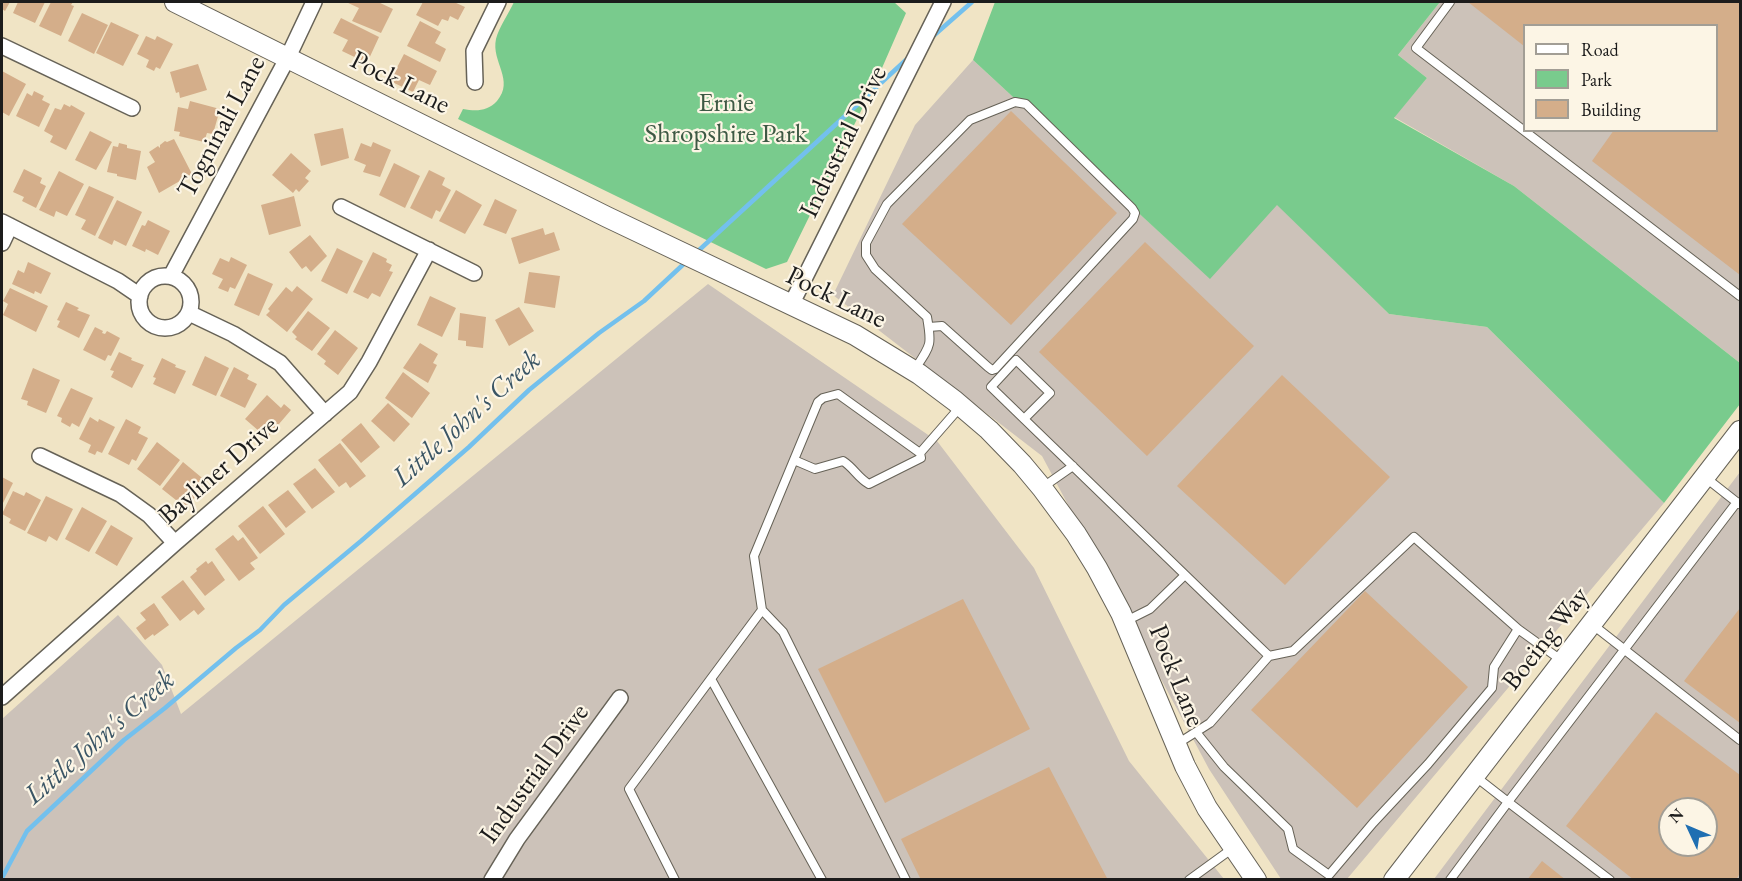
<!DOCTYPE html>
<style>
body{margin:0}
#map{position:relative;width:1742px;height:881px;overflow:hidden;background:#f0e4c5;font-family:"EB Garamond",serif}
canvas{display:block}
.frame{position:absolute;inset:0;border:3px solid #1c1c1c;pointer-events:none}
.legend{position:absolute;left:1523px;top:24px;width:195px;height:108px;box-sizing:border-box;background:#fcf5e5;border:2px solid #a29e95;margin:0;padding:8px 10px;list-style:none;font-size:18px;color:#1c1c1c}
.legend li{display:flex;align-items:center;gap:12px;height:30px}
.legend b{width:30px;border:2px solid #a29e95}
.north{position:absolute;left:1658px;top:797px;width:60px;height:60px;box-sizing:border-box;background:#fcf5e5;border:2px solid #a29e95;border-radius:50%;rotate:314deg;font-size:16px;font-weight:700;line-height:24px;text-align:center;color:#1c1c1c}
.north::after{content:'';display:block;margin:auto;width:21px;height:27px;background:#1f6fb2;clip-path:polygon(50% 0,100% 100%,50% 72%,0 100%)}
</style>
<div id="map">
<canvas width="1742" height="881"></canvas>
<div class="frame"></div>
<ul class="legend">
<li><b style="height:8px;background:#fff"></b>Road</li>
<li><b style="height:16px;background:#79cb8d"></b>Park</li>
<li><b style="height:16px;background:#d4ae8a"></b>Building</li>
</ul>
<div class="north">N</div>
</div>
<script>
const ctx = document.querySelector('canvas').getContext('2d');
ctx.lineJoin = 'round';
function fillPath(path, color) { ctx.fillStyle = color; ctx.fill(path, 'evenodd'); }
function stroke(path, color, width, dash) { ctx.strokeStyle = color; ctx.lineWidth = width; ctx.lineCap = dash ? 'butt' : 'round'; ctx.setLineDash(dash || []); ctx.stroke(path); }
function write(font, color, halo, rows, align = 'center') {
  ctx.font = font + ' "EB Garamond",serif'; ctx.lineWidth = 4.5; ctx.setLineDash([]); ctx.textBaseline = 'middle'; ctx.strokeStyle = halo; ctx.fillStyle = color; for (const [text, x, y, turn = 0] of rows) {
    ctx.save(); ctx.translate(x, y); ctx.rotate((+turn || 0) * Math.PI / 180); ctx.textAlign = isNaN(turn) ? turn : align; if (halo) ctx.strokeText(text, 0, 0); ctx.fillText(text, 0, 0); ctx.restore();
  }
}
fillPath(new Path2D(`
 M1440 2H1740V363L1514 186 1394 117 1427 78 1398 55ZM1524 26H1716V130H1524Z
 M973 60 1193 263 1277 204 1389 314 1487 327 1664 503 1347 879H1281L1209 769 1042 456 833 295 915 125Z
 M708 284 937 441 1034 568 1129 761 1224 879H2V719L118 615 162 665 181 714Z
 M1740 472V879H1434ZM1670 809H1706V845H1670Z`), '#ccc2b9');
fillPath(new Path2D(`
 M514 2H894L906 13 882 68 787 262 766 269 458 119 463 109C475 111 487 112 497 101 515 80 491 62 496 39 499 27 509 13 514 2Z
 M995 2H1440L1398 55 1427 78 1394 118 1514 186 1740 363V404L1664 503 1487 327 1389 314 1277 205 1210 279 973 60Z`), '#79cb8d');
stroke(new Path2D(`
 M931 38 972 2
 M697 252 907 59
 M2 878 27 831 124 740 165 708 236 648 260 630 284 605 361 541 469 447 529 390 599 333 644 301 688 260`), '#73c0ed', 4.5);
fillPath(new Path2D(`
 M2 2H10L5 11 2 9Z
 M18 2H45L35 23 13 13Z
 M51 2H73L71 5 74 6 61 36 39 26Z
 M346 2H378L393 9 381 33 352 21 359 8Z
 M423 2H454L465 7 458 20 450 16 448 21 442 19 438 26 416 15Z
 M1468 2H1740V275L1592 161 1614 130H1716V26H1524V46Z
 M82 13 108 25 94 54 68 41Z
 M341 18 379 37 367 63 342 51 348 40 333 33Z
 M420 21 441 32 435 43 446 49 440 62 407 46Z
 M111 22 139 35 123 66 96 53Z
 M146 36 155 40 157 36 173 44 160 69 156 67 154 71 146 67 149 60 137 54Z
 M404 54 437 71 430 85 419 80 413 92 390 81Z
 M198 64 207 90 180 98 179 92 176 93 170 72Z
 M2 71 26 84 9 116 2 112Z
 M34 91 44 96 42 100 50 104 39 127 16 116 27 93 32 96Z
 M190 101 220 109 213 134 207 133 204 142 179 136 180 132 174 131 178 107 188 109Z
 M64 104 70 107 71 105 85 113 66 150 50 142 53 136 44 131 55 108 61 110Z
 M1011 111 1117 213 1011 325 902 224Z
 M343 128 349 158 321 166 314 134Z
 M90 131 112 142 96 170 75 160Z
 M174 139 192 174 159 193 147 167 155 162 149 152 158 146 160 148V145L165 141 167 142Z
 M373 142 391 150 380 177 363 172 366 165 354 160 361 143 371 147Z
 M119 143 127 145V148L141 151 136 180 117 176V174L107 172 113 146 118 147Z
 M291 153 311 171 305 178 309 181 299 192 296 189 293 193 272 175Z
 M394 163 420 176 405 208 379 195Z
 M24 169 42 178 40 183 46 186 36 208 22 201 24 197 13 192Z
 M429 170 445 178 442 185 451 190 440 212 436 210 432 219 410 208Z
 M59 171 84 184 67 216 56 211 54 217 39 210Z
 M89 186 114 197 95 236 81 229 86 220 75 215Z
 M456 190 482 205 465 234 439 221Z
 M294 196 301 226 269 235 261 205Z
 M495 199 517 210 506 234 483 225Z
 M117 200 142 212 126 246 114 240 112 245 98 238Z
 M148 220 170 231 158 255 146 249 145 252 132 246 142 225 145 226Z
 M543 228 545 235 554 232 560 250 519 264 511 238Z
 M310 235 327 256 311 272 306 266 302 269 289 252Z
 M1145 242 1254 346 1147 456 1039 352Z
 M337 248 363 261 347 294 321 281Z
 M373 252 387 259 386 262 392 265 389 271 393 272 380 297 372 293 368 299 353 292Z
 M231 257 247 265 235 289 230 287 228 292 218 288 223 279 212 274 220 258 229 262Z
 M28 262 51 273 41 294 35 291 34 294 12 284 18 270 24 273Z
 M529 272 560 276 555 308 524 303Z
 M248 273 273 284 259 316 234 305Z
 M297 286 313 299 287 332 266 315 270 311 268 309 286 287 292 292Z
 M10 288 48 306 36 332 3 315 8 304 3 301Z
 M430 296 456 308 442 337 417 325Z
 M66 302 79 308 77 310 90 315 79 338 57 327 60 321 57 320Z
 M519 307 534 331 509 346 495 320Z
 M308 311 330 328 312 351 295 339 297 337 292 332Z
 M460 313 486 317 483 348 466 346V341L458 340Z
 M95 327 103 331 102 333 105 334 107 331 120 338 111 356 108 355 105 361 83 350Z
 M335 330 358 348 338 375 324 364 326 361 317 354Z
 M420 343 438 354 433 363 437 365 428 383 403 368Z
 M119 352 132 358 131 360 144 365 132 388 111 377 114 371 110 370Z
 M205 356 229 368 216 396 192 385Z
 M162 358 176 365 175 367 186 371 175 394 153 384 156 378 153 377Z
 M234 367 249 375 247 379 257 384 245 408 220 396Z
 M33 368 60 380 46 413 27 405 28 401 21 399Z
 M403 372 430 393 412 418 385 398Z
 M1282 375 1390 477 1285 585 1177 486Z
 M71 388 93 398 79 427 72 423 70 427 61 422 62 418 57 416Z
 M267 395 281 408 284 404 291 410 267 438 245 419Z
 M388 403 410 424 394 442 371 421Z
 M90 417 98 422 99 419 115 427 102 453 97 451 95 455 88 452 91 445 79 439Z
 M126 419 141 427 138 433 148 438 136 461 132 459 129 465 108 454Z
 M361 423 380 447 361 463 341 440Z
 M157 442 180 460 160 486 137 469Z
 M340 443 366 476 350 488 346 482 339 487 318 460Z
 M183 462 207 482 186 508 162 489Z
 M315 468 335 492 312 509 293 484Z
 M2 477 13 483 2 505Z
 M288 490 306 512 286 528 268 505Z
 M13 491 24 496 26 492 41 500 25 531 9 523 11 519 2 514Z
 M46 496 73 509 57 541 49 536 46 542 27 533Z
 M263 506 285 534 260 554 238 526Z
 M82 507 107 521 89 552 65 539Z
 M111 525 133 538 117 566 95 553Z
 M233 535 238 541 243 537 258 558 250 563 255 569 239 581 215 549Z
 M206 561 208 564 212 561 225 580 205 596 190 577 197 571 196 569Z
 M183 580 205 609 198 615 194 610 180 621 161 597Z
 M1365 591 1468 687 1357 808 1251 710Z
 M963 599 1030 729 885 803 818 669Z
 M154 603 169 625 154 636 153 634 145 640 136 628 146 620 140 613Z
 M1740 608V723L1684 681Z
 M1656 712 1740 775V873L1736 880H1634L1566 826ZM1670 809H1706V845H1670Z
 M1049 767 1108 880H921L901 839Z
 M1542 861 1566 880H1527Z`), '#d4ae8a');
const service = new Path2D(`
 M1450 2 1416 48 1740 296
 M915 369C931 345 932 345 927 317L875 269 866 255V243L887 204 970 120 1015 102 1026 104 1132 208 1135 213 1133 219 995 369 992 370 988 367 942 326 929 327
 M1024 419 1050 393 1016 360 991 387C1084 477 1176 567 1269 656L1210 723 1177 744
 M920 453 961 406
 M1706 478 1739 504
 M1043 487 1073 466
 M762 610 783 632 906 880
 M1126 621 1150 609 1185 575
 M1593 625 1740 740
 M1269 656 1293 651 1414 537 1518 629
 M711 679 822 880
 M1196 732 1224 767 1288 829 1293 849 1329 875 1373 823 1428 764 1492 688 1494 667 1518 629 1561 660
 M675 880 629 789 762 610 754 556 818 402 823 398 838 394 920 453 921 458 869 484C858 478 854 468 843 461L815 469 794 460
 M1189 880 1233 848
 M1450 880 1508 802 1476 777
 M1610 880 1508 802 1737 502`);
const minor = new Path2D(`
 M2 46 132 108
 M475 82 474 51 498 2
 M341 207 474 273
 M2 222 118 281 140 296
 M2 243 10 226
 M171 276 288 57 314 2
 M139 302a26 26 0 1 1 52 0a26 26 0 1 1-52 0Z
 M791 305 943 2
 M189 313 233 334 280 363 325 414
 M40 456 120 494 149 515 175 543
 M2 697 175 543 350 392 369 362 429 250
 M492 880 517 839 620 698`);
const tertiary = new Path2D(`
 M175 2 607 217 855 335 919 374 955 401 989 430 1022 464 1042 488 1076 534 1097 568 1121 613 1185 766 1207 808 1256 880
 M1394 880 1740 431`);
stroke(service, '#666257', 10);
stroke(minor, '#666257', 18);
stroke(tertiary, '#666257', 22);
stroke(service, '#fff', 8);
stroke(minor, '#fff', 15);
stroke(tertiary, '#fff', 20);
write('27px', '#1c1c1c', '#fcf5e5', [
 ["Pock Lane",400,83,27],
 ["Togninali Lane",222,127,-62],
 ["Industrial Drive",844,142,-64],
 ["Pock Lane",836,298,26],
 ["Bayliner Drive",219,471,-41],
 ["Boeing Way",1546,639,-52],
 ["Pock Lane",1176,676,68],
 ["Industrial Drive",535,774,-54]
]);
write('27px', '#3d5944', '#fcf5e5', [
 ["Ernie",726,104],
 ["Shropshire Park",726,135]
]);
write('italic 28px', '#3a5565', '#fcf5e5', [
 ["Little John's Creek",467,419,-42],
 ["Little John's Creek",100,738,-41]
]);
</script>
